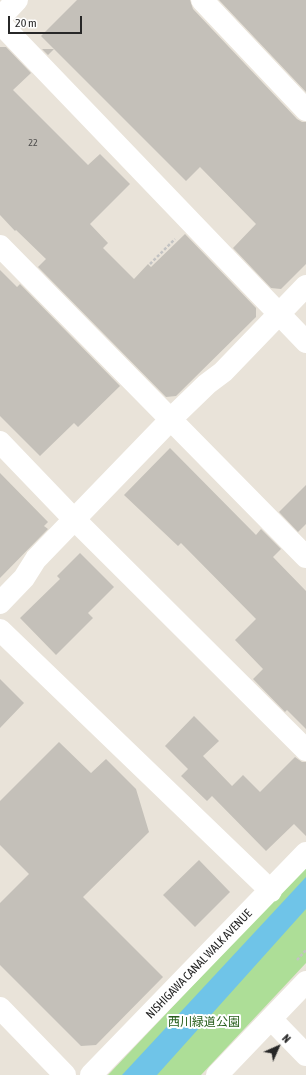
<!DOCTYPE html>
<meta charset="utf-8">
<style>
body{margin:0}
#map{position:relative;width:306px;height:1075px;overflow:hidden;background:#e9e3d9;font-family:"Asap Condensed",sans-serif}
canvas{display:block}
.north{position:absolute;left:258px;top:1027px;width:40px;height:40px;-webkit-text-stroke:3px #fff;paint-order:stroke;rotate:45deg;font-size:11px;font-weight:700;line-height:16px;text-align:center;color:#272727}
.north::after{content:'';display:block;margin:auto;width:14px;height:18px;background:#272727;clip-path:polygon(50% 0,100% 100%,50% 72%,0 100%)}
.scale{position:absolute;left:8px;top:16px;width:74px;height:18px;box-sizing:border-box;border:2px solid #272727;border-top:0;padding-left:5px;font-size:12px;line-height:14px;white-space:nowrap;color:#272727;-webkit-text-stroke:3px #fff;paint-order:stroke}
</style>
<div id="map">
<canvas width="306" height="1075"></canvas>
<div class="north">N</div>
<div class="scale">20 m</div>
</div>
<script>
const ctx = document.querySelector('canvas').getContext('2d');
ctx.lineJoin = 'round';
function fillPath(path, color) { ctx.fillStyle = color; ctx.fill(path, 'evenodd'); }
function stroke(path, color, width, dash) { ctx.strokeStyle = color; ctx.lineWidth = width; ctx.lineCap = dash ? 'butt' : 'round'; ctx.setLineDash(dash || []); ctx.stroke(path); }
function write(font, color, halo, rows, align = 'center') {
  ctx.font = font + ' "Asap Condensed","Noto Sans JP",sans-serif'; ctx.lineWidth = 4; ctx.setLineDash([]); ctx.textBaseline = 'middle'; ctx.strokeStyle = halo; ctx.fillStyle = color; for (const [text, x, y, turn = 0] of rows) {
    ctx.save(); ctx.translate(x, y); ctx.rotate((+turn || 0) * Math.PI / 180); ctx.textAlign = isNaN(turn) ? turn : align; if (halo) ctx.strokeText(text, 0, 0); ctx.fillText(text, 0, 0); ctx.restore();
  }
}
fillPath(new Path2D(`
 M306 866V963L201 1075H108Z`), '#adde97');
fillPath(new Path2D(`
 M306 877V909L157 1075H122Z`), '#6fc4e8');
fillPath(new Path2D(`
 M77 0H190L193 9 297 119 302 122H306V264L281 289 271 288 233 248 256 224 200 167 186 181 54 49 48 55 42 49H54L41 36Z
 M219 0H306V92Z
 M0 47H6L31 73 13 90 88 165 100 154 130 184 90 224 108 243 103 248 134 279 148 264 151 267 185 234 256 308V317L176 396 166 397 38 267 46 259 16 230 15 231 0 215Z
 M0 270 17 287 20 284 120 386 78 427 74 423 40 456 0 416Z
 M170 448 256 535 261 529 281 549 273 557 306 591V729L287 710 285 712 253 679 263 669 235 640 256 619 181 543 178 546 124 495Z
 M0 473 48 522 44 526 48 529 0 578Z
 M306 485V524L298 532 279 512Z
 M80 553 114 587 88 613 93 618 56 655 20 618 60 579 57 576Z
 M0 679 24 703 0 728Z
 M194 716 219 741 203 756 232 786 243 775 260 792 295 757 302 762H306V836L294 824 266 851 212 796 207 801 181 776 188 769 165 746Z
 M59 742 91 773 106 759 136 789 149 832 83 897 163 977 96 1045 81 1046 0 965V903L29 874 0 845V801Z
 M199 860 230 892 195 927 163 895Z`), '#c4c0b9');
stroke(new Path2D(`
 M150 264 175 239
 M297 960 306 950`), '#c3c3c3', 2.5, [3, 2]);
stroke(new Path2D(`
 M202 0 306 110
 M0 18 17 0
 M0 23 306 342
 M0 246 306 557
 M0 442 68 513 306 750
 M0 603 24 578 36 559 177 413 207 384 223 372 306 286
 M0 630 271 891
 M0 1008 65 1075
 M271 1019 306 1055
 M91 1075 306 853
 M217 1075 306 982`), '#fff', 22);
write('10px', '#4e4d4c', null, [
 ["22",33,143]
]);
write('12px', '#272727', '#fff', [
 ["NISHIGAWA CANAL WALK AVENUE",199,964,-46]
]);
write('12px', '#285f1c', '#fff', [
 ["西川緑道公園",204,1022]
]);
</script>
